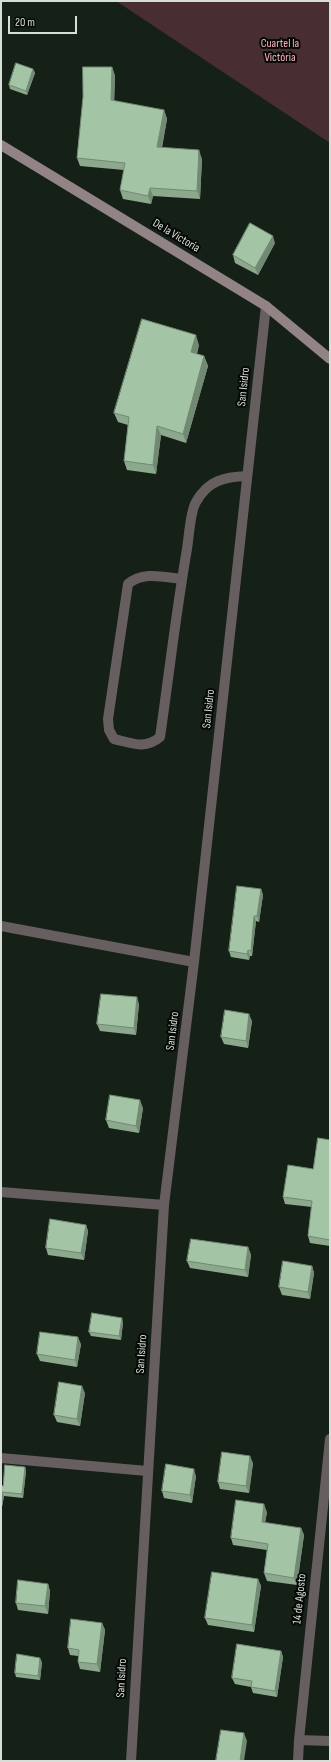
<!DOCTYPE html>
<meta charset="utf-8">
<style>
body{margin:0}
#map{position:relative;width:331px;height:1762px;overflow:hidden;background:#152016;font-family:"Sofia Sans Condensed",sans-serif}
canvas{display:block}
.frame{position:absolute;inset:0;border:2px solid #d7ded7;pointer-events:none}
.scale{position:absolute;left:8px;top:16px;width:69px;height:18px;box-sizing:border-box;border:2px solid #d7ded7;border-top:0;padding-left:5px;font-size:12px;line-height:14px;white-space:nowrap;color:#d7ded7;-webkit-text-stroke:3px #050805;paint-order:stroke}
</style>
<div id="map">
<canvas width="331" height="1762"></canvas>
<div class="frame"></div>
<div class="scale">20 m</div>
</div>
<script>
const ctx = document.querySelector('canvas').getContext('2d');
ctx.lineJoin = 'round';
function fillPath(path, color) { ctx.fillStyle = color; ctx.fill(path, 'evenodd'); }
function stroke(path, color, width, dash) { ctx.strokeStyle = color; ctx.lineWidth = width; ctx.lineCap = dash ? 'butt' : 'round'; ctx.setLineDash(dash || []); ctx.stroke(path); }
function write(font, color, halo, rows, align = 'center') {
  ctx.font = font + ' "Sofia Sans Condensed",sans-serif'; ctx.lineWidth = 4; ctx.setLineDash([]); ctx.textBaseline = 'middle'; ctx.strokeStyle = halo; ctx.fillStyle = color; for (const [text, x, y, turn = 0] of rows) {
    ctx.save(); ctx.translate(x, y); ctx.rotate((+turn || 0) * Math.PI / 180); ctx.textAlign = isNaN(turn) ? turn : align; if (halo) ctx.strokeText(text, 0, 0); ctx.fillText(text, 0, 0); ctx.restore();
  }
}
fillPath(new Path2D(`
 M116 1H330V143Z`), '#482d32');
stroke(new Path2D(`
 M182 579C163 577 143 571 128 584L108 719 109 730 114 739C132 743 145 750 160 737 169 675 176 612 187 549 189 537 190 512 196 502 208 480 225 477 247 476`), '#675e60', 10);
stroke(new Path2D(`
 M1 926 194 962
 M1 1192 164 1205
 M1 1458 147 1471
 M299 1740 330 1741
 M131 1761 164 1205 194 962 266 306
 M298 1761 299 1740 330 1439`), '#675e60', 10);
stroke(new Path2D(`
 M1 145 266 306 330 359`), '#928486', 10);
fillPath(new Path2D(`
 M112 67 115 76 114 101 164 110 167 119 162 148 202 159 200 199 153 196 151 204 123 199 120 190 124 170 80 166 77 158Z
 M33 69 35 73 27 95 10 89 9 85Z
 M275 243 258 275 235 263 233 255Z
 M199 345 197 354 204 356 208 366 186 443 161 435 156 474 127 470 124 461 128 425 118 422 114 413Z
 M261 889 263 895 259 922 256 921 252 956H250L249 960 231 957 229 951Z
 M139 1004 136 1035 100 1031 97 1024Z
 M252 1021 248 1048 224 1044 221 1037Z
 M143 1108 139 1133 109 1128 106 1120Z
 M330 1140V1246L310 1243 308 1236 312 1207 285 1204 283 1197 313 1169Z
 M86 1225 88 1231 84 1260 48 1255 46 1248Z
 M248 1247 251 1255 248 1277 190 1268 187 1261Z
 M312 1266 314 1273 310 1299 282 1295 279 1287Z
 M123 1322 121 1340 91 1336 89 1332Z
 M81 1344 77 1367 40 1361 37 1354Z
 M85 1393 80 1426 57 1422 54 1415Z
 M253 1463 249 1493 220 1489 218 1482Z
 M25 1467 26 1471 23 1498 4 1496 1 1512V1485L3 1486Z
 M196 1476 192 1503 164 1498 162 1491Z
 M267 1512 265 1523 301 1528 304 1535 297 1585 267 1581 264 1573 267 1550 233 1545 231 1538Z
 M258 1579 261 1586 254 1632 208 1625 205 1618Z
 M48 1584 50 1591 48 1614 18 1610 16 1603Z
 M102 1623 105 1630 100 1672 80 1669 78 1662V1656L70 1655 68 1648Z
 M281 1651 283 1657 277 1697 253 1693 251 1687 235 1684 232 1678Z
 M42 1662 40 1680 16 1677 15 1673Z`), '#8ca98e');
fillPath(new Path2D(`
 M112 67 115 76 114 109 111 100Z
 M33 69 35 73 27 95 26 91Z
 M164 110 167 119 160 156 157 147Z
 M199 150 202 159 200 199 197 191Z
 M150 188 153 196 151 204 148 196Z
 M273 236 275 243 258 275 255 268Z
 M196 335 199 345 194 362 191 352Z
 M204 356 208 366 186 443 183 434Z
 M157 426 161 435 156 474 153 465Z
 M261 889 263 895 259 922 257 916Z
 M254 916 256 921 252 956 251 951Z
 M248 950 250 956 249 960 247 954Z
 M137 997 139 1004 136 1035 134 1028Z
 M249 1014 252 1021 248 1048 246 1041Z
 M140 1100 143 1108 139 1133 136 1126Z
 M86 1225 88 1231 84 1260 81 1253Z
 M248 1247 251 1255 248 1277 245 1270Z
 M312 1266 314 1273 310 1299 308 1292Z
 M122 1318 123 1322 121 1340 119 1336Z
 M78 1337 81 1344 77 1367 75 1360Z
 M82 1386 85 1393 80 1426 77 1419Z
 M250 1456 253 1463 249 1493 246 1486Z
 M25 1467 26 1471 23 1498 22 1494Z
 M194 1469 196 1476 192 1503 190 1495Z
 M2 1492 4 1496 1 1512V1501Z
 M264 1504 267 1512 264 1529 262 1522Z
 M301 1528 304 1535 297 1585 294 1578Z
 M258 1579 261 1586 254 1632 252 1625Z
 M48 1584 50 1591 48 1614 45 1606Z
 M102 1623 105 1630 100 1672 97 1664Z
 M281 1651 283 1657 277 1697 275 1691Z
 M40 1658 42 1662 40 1680 38 1676Z
 M244 1733 247 1741 244 1761H240Z`), '#728974');
const building = new Path2D(`
 M16 63 33 69 26 91 9 85Z
 M83 67H112L111 100 164 110 157 147 199 150 197 191 150 188 148 196 120 190 125 163 77 158 83 97Z
 M250 223 273 236 255 268 233 255Z
 M142 319 196 335 191 352 204 356 183 434 157 426 153 465 124 461 129 417 114 413Z
 M237 886 261 889 257 916H254L251 951 248 950 247 954 229 951Z
 M101 994 137 997 134 1028 97 1024Z
 M225 1010 249 1014 246 1041 221 1037Z
 M110 1095 140 1100 136 1126 106 1120Z
 M318 1138 330 1140V1240L308 1236 312 1201 283 1197 288 1165 313 1169Z
 M50 1219 86 1225 81 1253 46 1248Z
 M191 1239 248 1247 245 1270 187 1261Z
 M283 1261 312 1266 308 1292 279 1287Z
 M92 1313 122 1318 119 1336 89 1332Z
 M40 1332 78 1337 75 1360 37 1354Z
 M59 1382 82 1386 77 1419 54 1415Z
 M222 1452 250 1456 246 1486 218 1482Z
 M166 1464 194 1469 190 1495 162 1491Z
 M5 1465 25 1467 22 1494 2 1492 1 1501V1485L3 1486Z
 M236 1500 264 1504 262 1522 301 1528 294 1578 264 1573 268 1544 231 1538Z
 M212 1572 258 1579 252 1625 205 1618Z
 M18 1580 48 1584 45 1606 16 1603Z
 M71 1619 102 1623 97 1664 78 1662 79 1650 68 1648Z
 M237 1644 281 1651 275 1691 251 1687 252 1681 232 1678Z
 M17 1654 40 1658 38 1676 15 1673Z
 M221 1730 244 1733 240 1761H216Z`);
fillPath(building, '#a3c4a5');
stroke(building, '#728974', 1);
write('12px', '#feb5c1', '#050805', [
 ["Cuartel la",280,44],
 ["Victória",280,58]
]);
write('12px', '#d7ded7', '#050805', [
 ["De la Victoria",176,236,31],
 ["San Isidro",244,387,-84],
 ["San Isidro",209,709,-84],
 ["San Isidro",173,1031,-83],
 ["San Isidro",142,1354,-86],
 ["14 de Agosto",300,1599,-84],
 ["San Isidro",122,1678,-87]
]);
</script>
